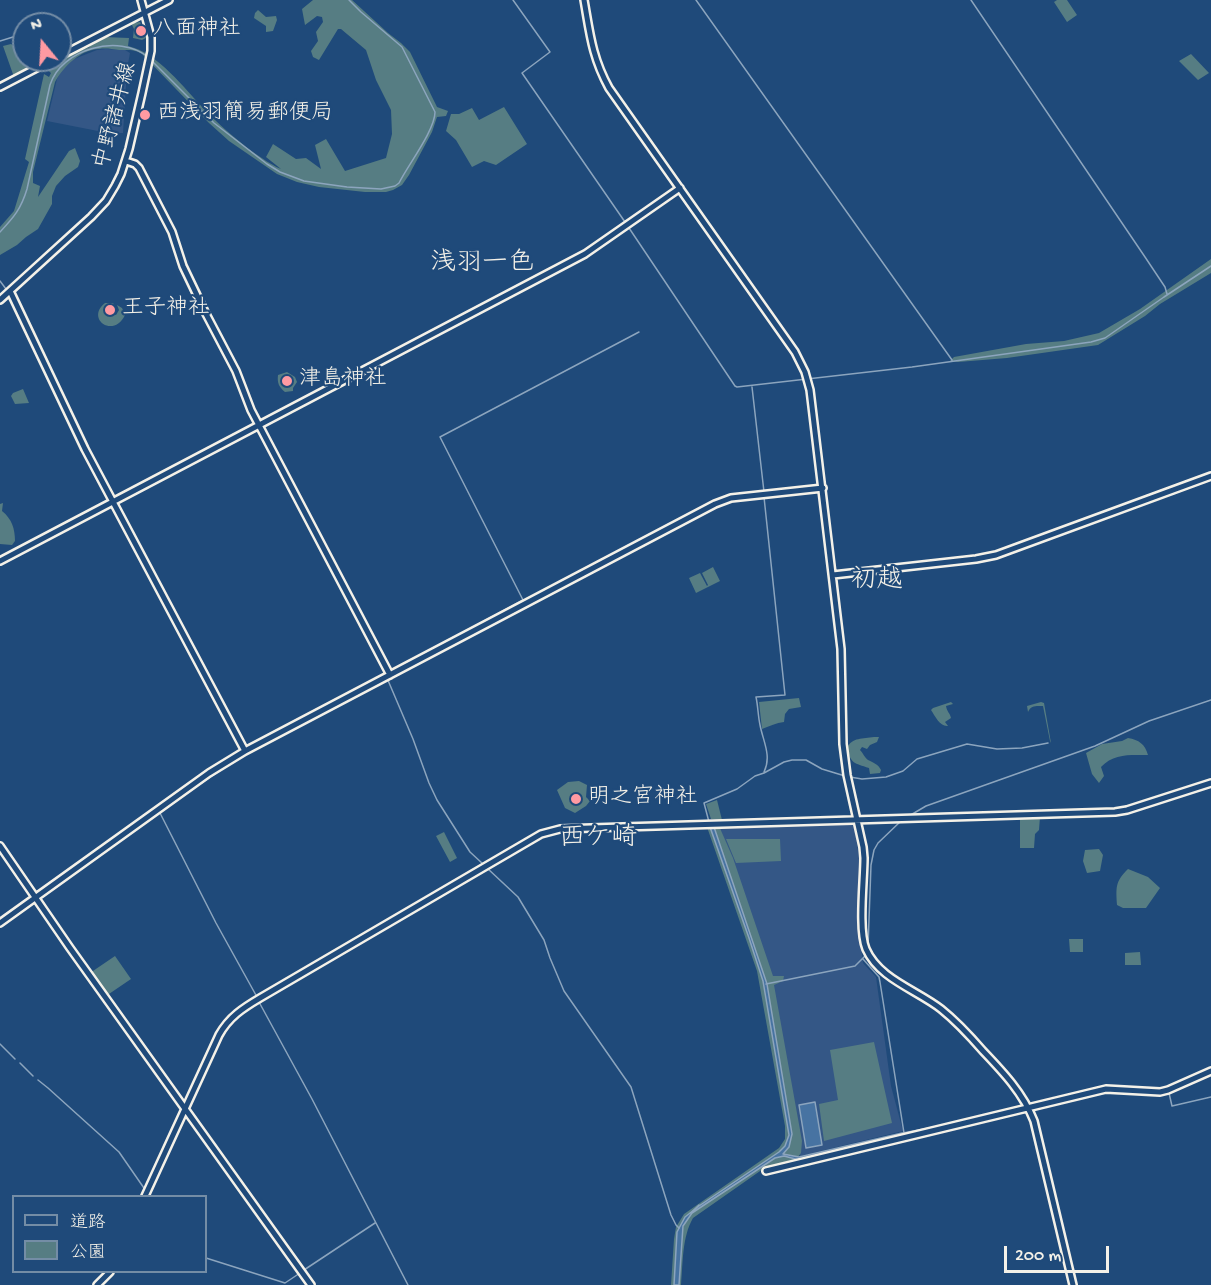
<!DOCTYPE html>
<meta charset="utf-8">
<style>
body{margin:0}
#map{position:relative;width:1211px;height:1285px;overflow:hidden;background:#1f4a7a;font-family:"Gochi Hand","Klee One",sans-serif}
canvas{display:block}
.legend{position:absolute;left:12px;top:1195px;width:195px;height:78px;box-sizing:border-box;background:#1f4a7a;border:2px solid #748da6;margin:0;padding:8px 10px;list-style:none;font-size:18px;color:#f4f1e8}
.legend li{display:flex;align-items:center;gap:12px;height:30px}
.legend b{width:30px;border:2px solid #748da6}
.north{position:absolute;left:12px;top:12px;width:60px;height:60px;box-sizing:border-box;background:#1f4a7a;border:2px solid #748da6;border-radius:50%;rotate:342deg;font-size:16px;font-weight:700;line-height:24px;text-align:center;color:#f4f1e8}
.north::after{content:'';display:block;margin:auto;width:21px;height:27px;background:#ff9aa2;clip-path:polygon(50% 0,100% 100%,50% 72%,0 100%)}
.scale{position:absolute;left:1004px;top:1246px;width:105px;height:27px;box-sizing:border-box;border:3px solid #f4f1e8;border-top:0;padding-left:8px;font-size:18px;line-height:21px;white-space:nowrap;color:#f4f1e8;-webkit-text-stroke:4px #1f4a7a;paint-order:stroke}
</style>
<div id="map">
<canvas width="1211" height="1285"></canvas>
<ul class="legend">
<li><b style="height:8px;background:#1f4a7a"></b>道路</li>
<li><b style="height:16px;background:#567d83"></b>公園</li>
</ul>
<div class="north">N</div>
<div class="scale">200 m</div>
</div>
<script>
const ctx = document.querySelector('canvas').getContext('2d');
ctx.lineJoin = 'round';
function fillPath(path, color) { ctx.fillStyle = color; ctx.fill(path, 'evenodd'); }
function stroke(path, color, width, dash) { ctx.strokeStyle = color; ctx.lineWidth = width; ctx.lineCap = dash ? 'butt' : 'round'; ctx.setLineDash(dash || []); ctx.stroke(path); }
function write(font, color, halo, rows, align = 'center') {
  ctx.font = font + ' "Gochi Hand","Klee One",sans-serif'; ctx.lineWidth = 4.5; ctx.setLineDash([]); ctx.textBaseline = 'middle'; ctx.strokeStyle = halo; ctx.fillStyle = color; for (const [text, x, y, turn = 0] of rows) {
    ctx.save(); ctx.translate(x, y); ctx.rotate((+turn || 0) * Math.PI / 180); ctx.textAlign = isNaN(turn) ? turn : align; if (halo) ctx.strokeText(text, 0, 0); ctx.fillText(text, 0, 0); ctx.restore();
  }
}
fillPath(new Path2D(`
 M106 49 125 50 130 53 127 69 123 133H108L47 121 57 79 61 71 68 63 74 59 97 50Z
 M854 824 861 870 859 928 863 963 876 977 891 1086 903 1131 800 1156 766 969 715 827Z`), '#345786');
fillPath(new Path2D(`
 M313 0H352L388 33 401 43 410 52 437 107 448 111 446 116 437 117 432 132 409 175 402 185 393 190 386 192H365L319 187 297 182 277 174 229 141 209 123 142 54C135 49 127 50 119 50 112 49 105 48 99 49 80 50 64 66 55 82L33 172V183L40 186 38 197 69 151 75 148 80 161 78 167 65 176 56 186 52 196V204L38 229 26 237 17 245 0 255V227L14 211 29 162 25 159 44 74 49 77 51 73 45 68 71 54 90 47 89 45 104 37 129 38 128 46C158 53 184 88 205 110 222 128 258 159 281 169L266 157 273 144 296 159 306 158 321 169 315 145 326 139 345 171 386 158 392 134 391 110 376 80 366 50 341 29H338L319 60 313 57 311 51 318 41 316 32 323 22 322 17 317 16 305 25 302 9Z
 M1057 0H1067L1077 15 1067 22 1054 2Z
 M258 10 266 17 276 16 277 20 273 31 266 32V26L254 18 255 13Z
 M140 22 146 38 142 40 133 38 134 29 132 25 134 23Z
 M11 44 24 54V60H31L34 63 14 77 3 46Z
 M1191 54 1209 73 1198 80 1179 61Z
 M504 107 527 144 496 165 484 161 472 167 456 140 446 131 451 114H459L472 108 479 120Z
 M1211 259V273L1160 304 1145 316 1098 345 1007 358 958 362 950 361 954 357 1026 344 1064 341 1099 333 1140 309Z
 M105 303H113L116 308 111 313 116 315 119 310 117 305 122 308 125 315C114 339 85 319 105 303Z
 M287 372 295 377 297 382 293 388V391L285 392C279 387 277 383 278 375Z
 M23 389 29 403 15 404 11 396 13 393Z
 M3 503 2 511C12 519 15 529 15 541L12 545 0 544V504Z
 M713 567 720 581 696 593 689 578 700 573 707 586 708 585 702 573Z
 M799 698 801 707 789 709 785 714 784 722C776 723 770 726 762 729L759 702Z
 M951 702 953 704 946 706C947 712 950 713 951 718L945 722 948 726C940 727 935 716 931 710L933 708Z
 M1041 702 1044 703 1051 743 1050 741 1043 706C1036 706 1031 705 1028 712L1027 706Z
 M874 737H879L877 742 870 745 867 749 862 747 860 750C863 753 865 758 868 760 874 763 878 764 881 770L880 773 870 774 869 768C854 763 851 764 847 748 852 737 863 739 874 737Z
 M1128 738C1139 740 1145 744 1148 755 1131 755 1114 753 1101 767L1104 776 1099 783 1092 774 1086 753 1102 744 1122 741Z
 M579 781 587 785 586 797 590 801 586 806 575 813 565 808 557 790 568 782Z
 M717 800 722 820 711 819 706 804Z
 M1020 817H1040L1039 830 1035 834 1034 848H1020Z
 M719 826 733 858 773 976H784L783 981 774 985 802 1141 801 1153 795 1161 763 1169 693 1218C682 1237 683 1263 681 1285H671L674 1239 676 1227 684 1214 779 1148 785 1139V1126L757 971 707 827Z
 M444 832 457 858 450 862 436 836Z
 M726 839H780L781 861 736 863Z
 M1099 849 1103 855 1100 871 1087 873 1083 861 1085 850Z
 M1128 869 1148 877 1160 888 1146 908H1123L1117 905C1116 887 1115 882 1128 869Z
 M1069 939H1083V952H1070Z
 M1140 952 1141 965H1125V953Z
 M115 956 131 979 106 996 90 973Z
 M874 1042 892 1123 824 1141 819 1104 838 1100 830 1050Z`), '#567d83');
const water = new Path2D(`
 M710 827H714L767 984 792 1134 789 1147 783 1154 799 1157 902 1133 905 1134 799 1160 784 1156 775 1158 692 1213 683 1226 679 1285H674L677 1232 685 1217 699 1206 779 1152 785 1146 789 1135 763 981 749 938Z
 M815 1102 822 1145 806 1148 799 1105Z`);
fillPath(water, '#4773a2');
stroke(water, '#8ca5be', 1.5);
stroke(new Path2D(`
 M513 0 550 52 522 73 625 222 735 386 737 387 912 367 1091 342 1105 338 1164 297 1211 266
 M696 0 952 360
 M971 0 1145 257 1165 287 1167 294
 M0 41 13 37 24 47
 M37 60 38 61
 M152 61 214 123 267 164 280 172 304 181 347 187 381 189 395 186 399 183C408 165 435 130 435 112L402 47 361 12 349 0
 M0 232C14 217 21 209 27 189L50 85C61 49 119 33 148 57
 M0 281 6 289
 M752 387 764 492
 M394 670 523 600 440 437 639 332
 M387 678 413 739 429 783 437 800 470 852 483 864
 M236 760 182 796 160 813 216 923 257 997
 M764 772C772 756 763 741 760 725 758 716 758 706 756 697L785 695 764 497
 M850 777 862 779 886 777 903 771 917 759 967 744 997 749 1022 748 1048 743
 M909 816 926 806 1095 746 1149 721 1211 700
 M709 822 704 803 737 789 755 776 764 773 784 762 792 760H806L822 769 845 776
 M487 868 518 897 544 940 550 958 564 991 631 1087 671 1215 676 1225 679 1228
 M868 947 871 865 874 850 878 843 902 820
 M863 959 879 977 880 982 904 1133
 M766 984 855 966 866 955
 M259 1002 312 1099 408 1285
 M0 1044 15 1059
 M20 1063 33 1076
 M38 1080 48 1088 119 1152 146 1191
 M1169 1093 1172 1106 1211 1097
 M1029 1104 1100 1088
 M903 1133 955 1123 1024 1105
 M692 1212 699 1205
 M206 1258 285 1283 300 1273
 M304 1270 375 1223`), '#8ca5be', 1.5);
const secondary = new Path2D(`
 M584 0C590 34 592 57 609 88L795 352 805 372 810 390 841 649 843 744 847 775 863 847 864 858C864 880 858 930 866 949 879 979 917 990 941 1009 956 1021 970 1036 983 1051 1003 1072 1023 1093 1034 1121L1073 1285
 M60 56 169 0
 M0 87 52 60
 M126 161 135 164 139 168 172 232 183 266 205 312 236 371 251 410 390 675
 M10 291 85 449 245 751
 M0 300 91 217 106 201 115 186 121 174 129 149 142 93 151 51V37L141 0
 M0 561 585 254 680 188
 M833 575 976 559 996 555 1211 476
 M0 846 70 948 311 1285
 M0 923 209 773 245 751 715 504 731 498 823 488
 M766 1171 1106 1089 1160 1092 1168 1090 1211 1071
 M145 1196 219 1035C229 1017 243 1008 260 998L541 834 560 829 623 827 1115 812 1127 810 1211 783
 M97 1285 110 1272`);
stroke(secondary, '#f4f1e8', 10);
stroke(secondary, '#1f4a7a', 5);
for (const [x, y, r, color] of [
 [141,31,6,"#ff9aa2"],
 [145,115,6,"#ff9aa2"],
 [110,310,6,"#ff9aa2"],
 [287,381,6,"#ff9aa2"],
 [576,799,6,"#ff9aa2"]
]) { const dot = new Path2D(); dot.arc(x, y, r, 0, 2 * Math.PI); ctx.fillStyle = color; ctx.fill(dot); stroke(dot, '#1f4a7a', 2); }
write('22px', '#f4f1e8', '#1f4a7a', [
 ["八面神社",153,31],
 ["西浅羽簡易郵便局",157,115],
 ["王子神社",122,310],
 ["津島神社",299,381],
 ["明之宮神社",588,799]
], 'left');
write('22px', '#f4f1e8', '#1f4a7a', [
 ["中野諸井線",117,116,-75]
]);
write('26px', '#f4f1e8', '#1f4a7a', [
 ["浅羽一色",482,265],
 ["初越",877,582],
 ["西ケ崎",598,840]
]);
</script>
